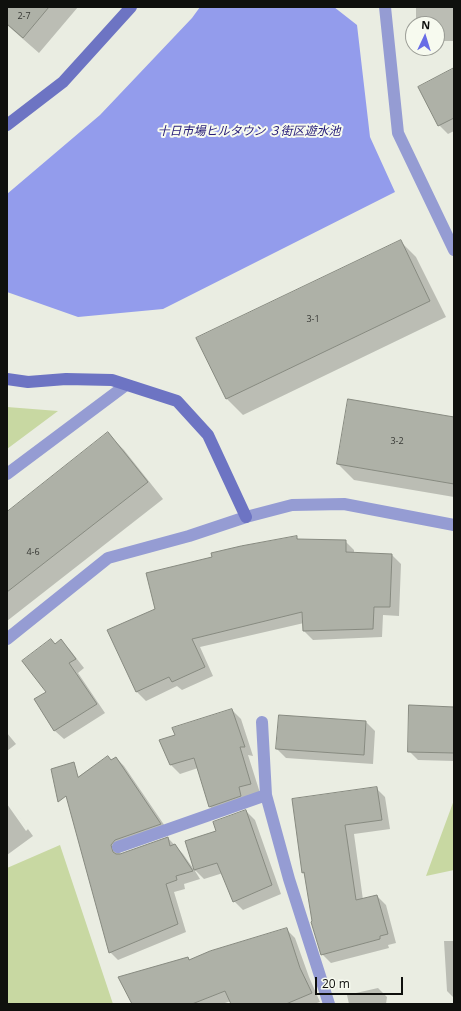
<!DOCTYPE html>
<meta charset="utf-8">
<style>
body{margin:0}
#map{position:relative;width:461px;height:1011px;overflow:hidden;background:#eaede2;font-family:"Open Sans",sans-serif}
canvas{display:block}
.frame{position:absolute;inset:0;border:8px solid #0f100d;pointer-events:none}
.north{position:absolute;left:405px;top:16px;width:40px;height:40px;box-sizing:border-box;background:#f7faef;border:1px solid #9a9c95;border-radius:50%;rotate:4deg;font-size:11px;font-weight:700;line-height:16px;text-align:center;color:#0f100d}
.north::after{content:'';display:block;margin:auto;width:14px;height:18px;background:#686ce6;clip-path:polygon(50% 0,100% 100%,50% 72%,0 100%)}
.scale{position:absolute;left:315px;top:977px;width:88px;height:18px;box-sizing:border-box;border:2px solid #0f100d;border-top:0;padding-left:5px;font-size:12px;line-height:14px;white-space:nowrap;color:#0f100d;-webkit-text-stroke:3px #f7faef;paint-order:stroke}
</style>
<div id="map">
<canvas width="461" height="1011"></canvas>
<div class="frame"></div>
<div class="north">N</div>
<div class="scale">20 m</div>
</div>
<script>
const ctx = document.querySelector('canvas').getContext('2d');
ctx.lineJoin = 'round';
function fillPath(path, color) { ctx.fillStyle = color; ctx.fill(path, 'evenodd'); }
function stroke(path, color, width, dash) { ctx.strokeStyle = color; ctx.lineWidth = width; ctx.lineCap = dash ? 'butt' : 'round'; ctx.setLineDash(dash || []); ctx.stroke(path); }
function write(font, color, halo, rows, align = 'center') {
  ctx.font = font + ' "Open Sans","Noto Sans JP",sans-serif'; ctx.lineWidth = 4; ctx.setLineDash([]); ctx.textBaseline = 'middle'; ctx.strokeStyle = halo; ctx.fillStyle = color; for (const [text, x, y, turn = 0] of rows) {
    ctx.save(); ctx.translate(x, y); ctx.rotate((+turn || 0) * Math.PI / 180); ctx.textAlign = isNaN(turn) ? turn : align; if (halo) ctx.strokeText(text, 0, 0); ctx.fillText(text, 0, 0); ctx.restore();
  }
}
fillPath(new Path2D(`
 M7 407 58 411 7 449Z
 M454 800V870L426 876Z
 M60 845 113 1004H7V868Z`), '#c8d8a2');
fillPath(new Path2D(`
 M200 7H334L357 25 370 137 395 192 163 309 78 317 7 292V194L100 115 192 18Z`), '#939cec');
fillPath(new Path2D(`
 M7 7H78L39 53 7 25Z
 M416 7H454V41H437V24H416Z
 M454 70V131L448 134 439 125Z
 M400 241 416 257 446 317 243 415 227 399 198 338Z
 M454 418V497L354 480 338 464Z
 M108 434 124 450 163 499 7 621V513Z
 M296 537 299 540 345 541 354 550V553L392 555 401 564 399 616 383 615 382 637 313 640 304 631V623L200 647 213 676 182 690 177 686 146 701 137 692 109 631 156 610Z
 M51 640 56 645 61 641 70 650 84 668 78 673 105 713 64 739 55 731 36 700 48 692Z
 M454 708V761L418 760 409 751Z
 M232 710 241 719 253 756 248 755 260 793 219 816 210 807 198 768 180 774 171 765 160 740 176 735Z
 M279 716 366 722 375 731 373 764 286 758 277 749Z
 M7 733 16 744 7 751Z
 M116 758 124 766 169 832 123 848 119 855 168 838 183 854 195 871 186 842 217 832 246 811 255 820 281 894 243 910 234 901 223 873 204 879 196 871H195L200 879 184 884 185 889 174 892 186 932 118 960 110 952 112 761Z
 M376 788 385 797 390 829 354 834 363 900 377 896 386 905 396 943 388 945 389 948 331 963 322 954 313 922 305 875 303 873 293 800Z
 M7 800 33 836 7 855V804L26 831 28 829Z
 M287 930 295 938 309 977 320 1002 314 1004H232L231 1001 222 1004H134L188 958 190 960Z
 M444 941H454V998L447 991Z
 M378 988 387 997 386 1004H349L347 995Z`), '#0003');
const building = new Path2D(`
 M7 7H49L23 38 7 24Z
 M454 68V118L438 126 418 87Z
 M401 240 430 301 226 399 196 338Z
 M348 399 454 417V484L337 464Z
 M108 432 148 482 7 592V512Z
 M297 536V539L346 540V552L392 554 390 607H374L373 629 303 631 302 612 192 639 205 667 172 682 169 677 136 692 107 630 155 609 146 573 212 557 211 553 241 546Z
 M51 639 55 644 61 639 76 659 69 663 97 704 54 731 34 699 46 692 22 661Z
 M409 705 454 707V753L408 752Z
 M232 709 245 747H240L251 784 239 787 241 796 209 807 194 758 170 765 159 740 175 735 172 728Z
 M279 715 366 721 364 755 276 749Z
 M108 756 111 760 116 757 161 824 115 840 111 845 113 852 116 854H120L168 837 170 846 175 844 193 871 176 876 177 880 166 884 178 924 109 953 66 796 58 802 51 769 74 762 78 777Z
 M377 787 382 820 345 825 356 900 377 895 388 934 380 936V939L321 955 311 922 312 921 304 872 302 873 292 799Z
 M246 810 272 885 233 902 217 863 194 870 185 841 216 831 213 822Z
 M287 928 300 968 312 993 286 1004H231L225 991 192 1004H132L118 977 188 957 189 960 210 951Z`);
fillPath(building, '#aeb1a7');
stroke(building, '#878a80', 1);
stroke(new Path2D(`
 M385 7 398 133 454 250
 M7 474 126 385
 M7 639 108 558 189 536 246 517 292 505 344 504 454 525
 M262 722 266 795 289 879 329 1004
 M118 847 266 795`), '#959cd3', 12);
stroke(new Path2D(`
 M7 125 63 82 131 7
 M7 379 28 382 66 379 112 380 177 401 208 435 246 517`), '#6d74c3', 12);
write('9px', '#373834', null, [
 ["2-7",24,16],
 ["3-1",313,319],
 ["3-2",397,441],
 ["4-6",33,552]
]);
write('italic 12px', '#251b77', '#f7faef', [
 ["十日市場ヒルタウン ３街区遊水池",249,132]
]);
</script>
